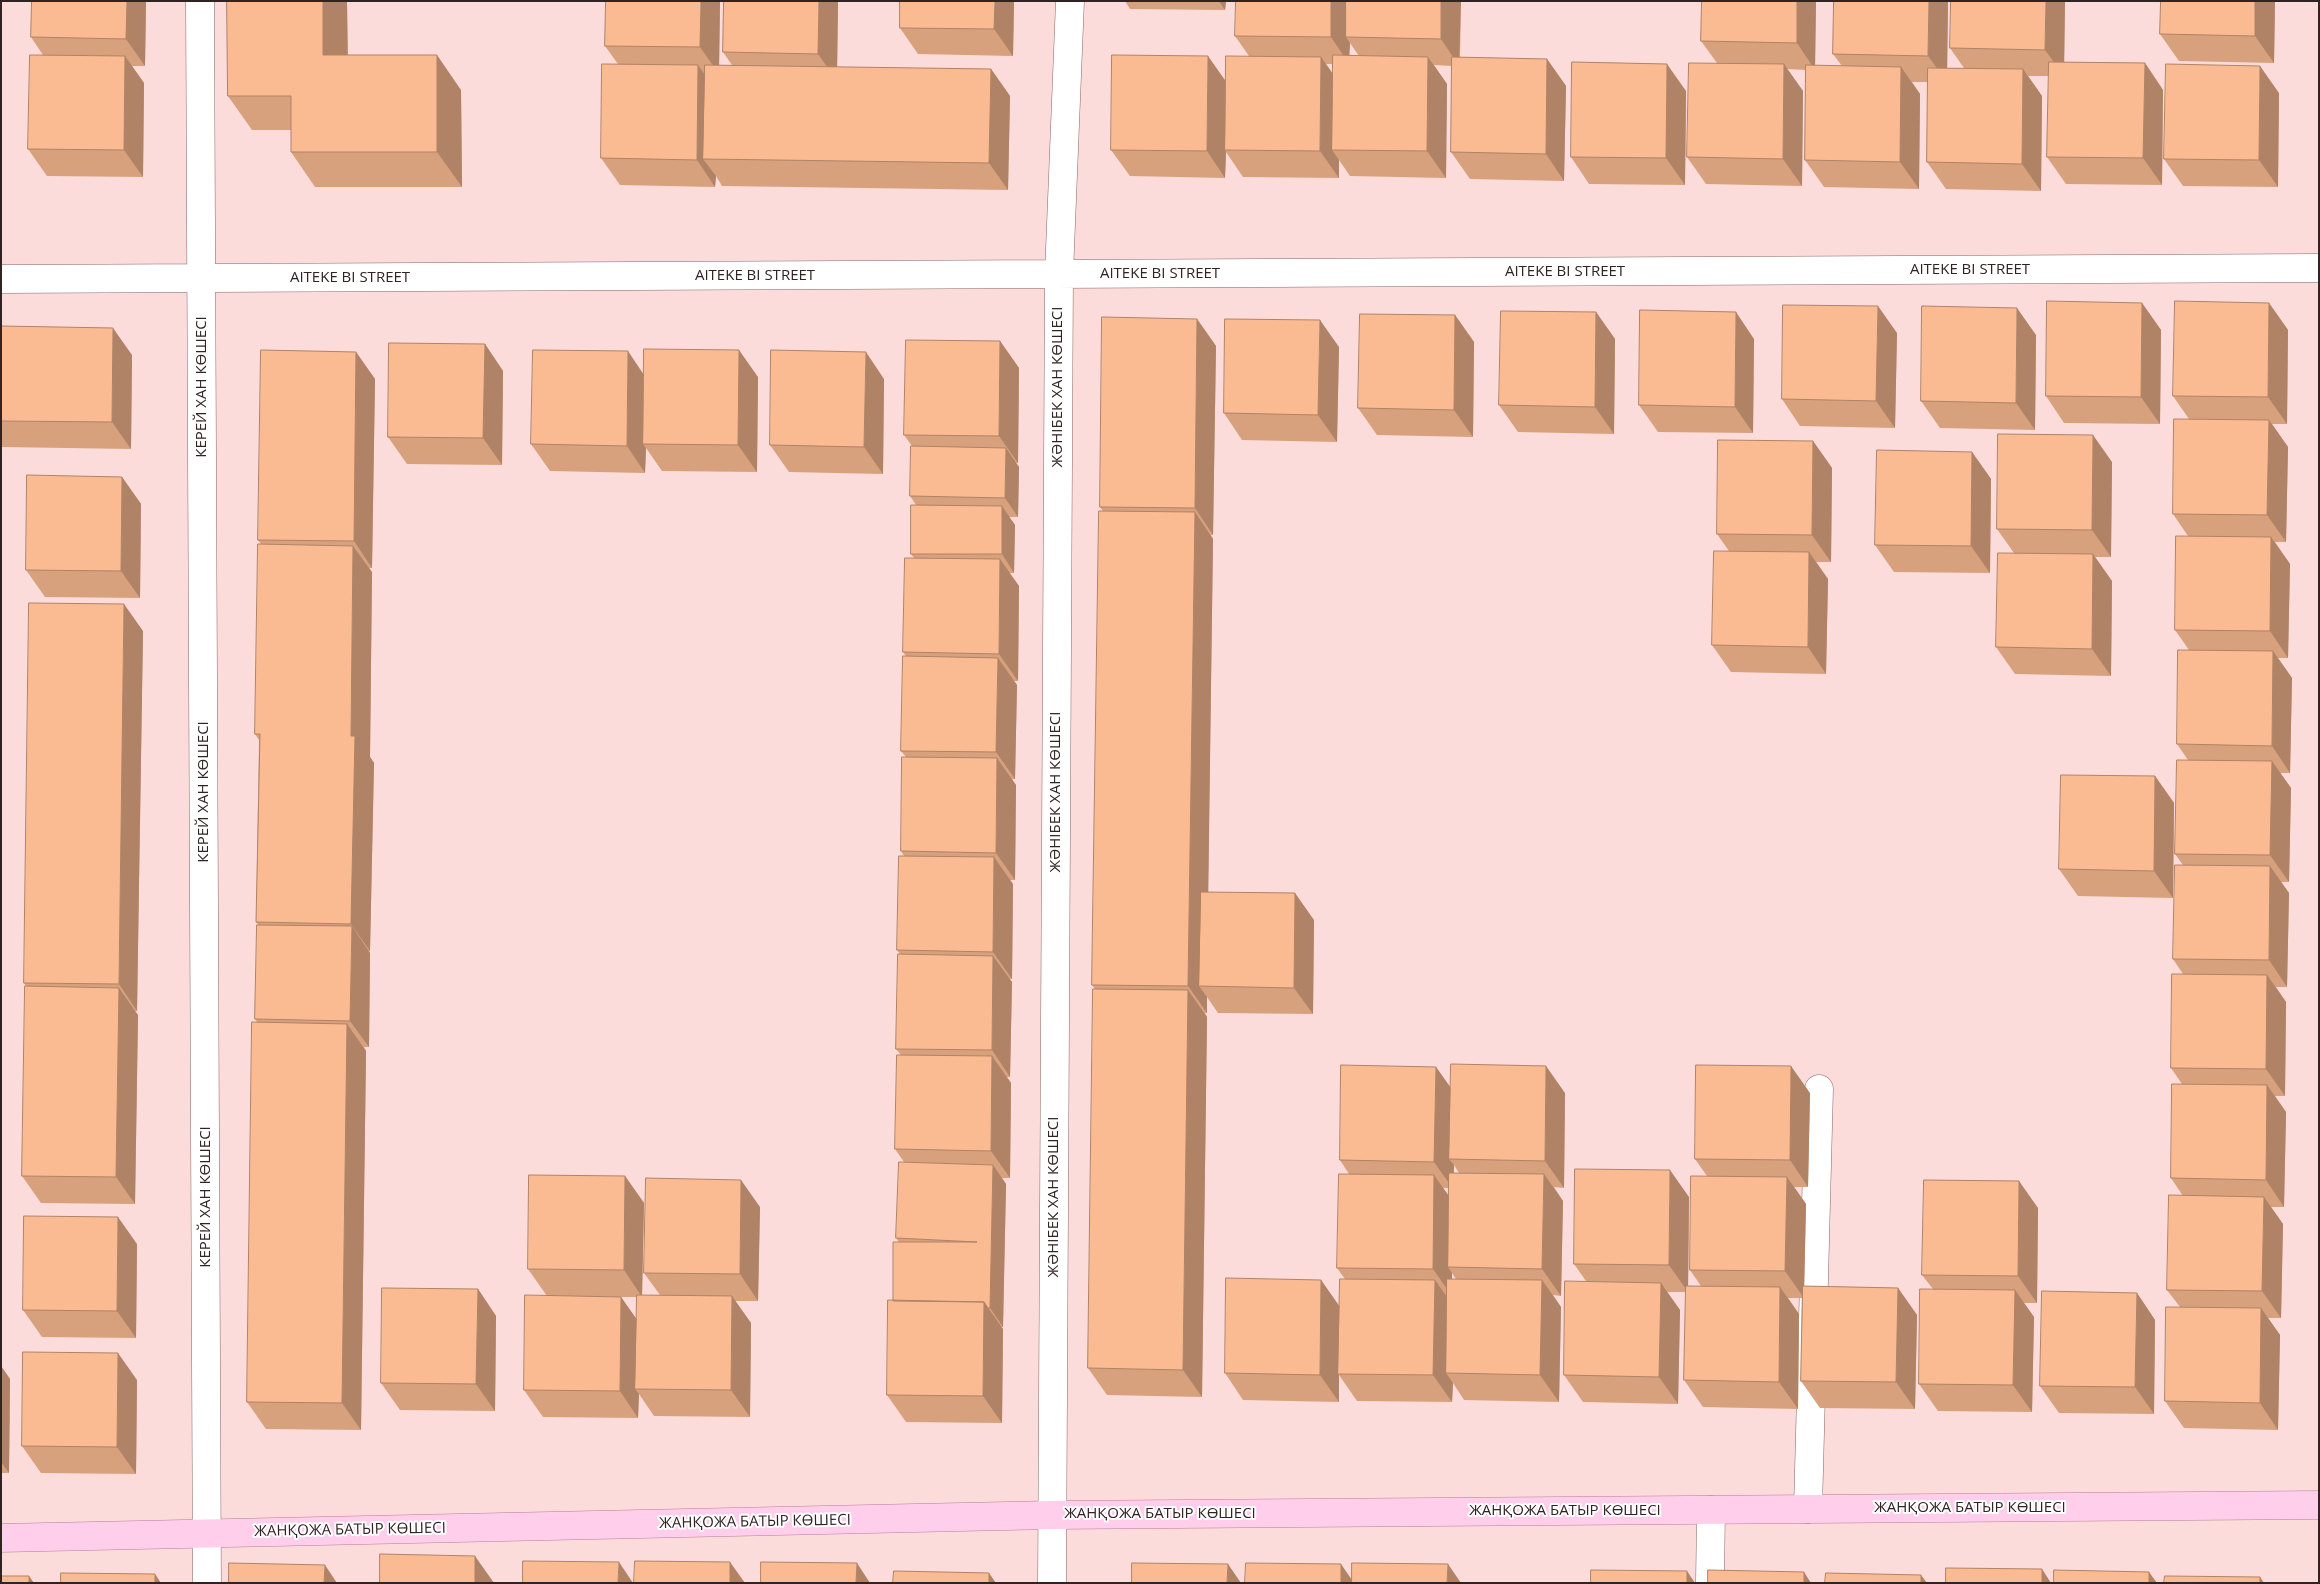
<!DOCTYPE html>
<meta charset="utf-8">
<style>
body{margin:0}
#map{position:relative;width:2320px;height:1584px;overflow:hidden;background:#fbdcdb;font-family:"Open Sans",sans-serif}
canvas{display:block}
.frame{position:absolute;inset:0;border:2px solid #322323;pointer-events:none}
</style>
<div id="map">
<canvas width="2320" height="1584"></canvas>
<div class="frame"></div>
</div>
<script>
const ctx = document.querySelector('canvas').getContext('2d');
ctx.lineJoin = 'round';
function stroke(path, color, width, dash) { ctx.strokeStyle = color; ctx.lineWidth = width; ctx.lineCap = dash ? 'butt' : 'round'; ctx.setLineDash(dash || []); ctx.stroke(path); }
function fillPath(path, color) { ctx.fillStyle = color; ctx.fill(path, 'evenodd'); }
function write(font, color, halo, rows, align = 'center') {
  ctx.font = font + ' "Open Sans",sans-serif'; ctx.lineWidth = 4; ctx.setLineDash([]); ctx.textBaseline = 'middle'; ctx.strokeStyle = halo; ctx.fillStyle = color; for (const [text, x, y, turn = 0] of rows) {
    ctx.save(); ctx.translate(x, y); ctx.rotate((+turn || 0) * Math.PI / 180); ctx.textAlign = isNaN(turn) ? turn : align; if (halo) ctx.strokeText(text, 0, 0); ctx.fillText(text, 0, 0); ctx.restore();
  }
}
const minor = new Path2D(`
 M200 1 207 1583
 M1 279 2319 268
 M1808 1509 1819 1089
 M1052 1583 1059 274 1070 1
 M1710 1583 1711 1510`);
const major = new Path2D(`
 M1 1538 1052 1515 2319 1505`);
stroke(minor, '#876565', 29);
stroke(major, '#b77d9b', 29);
stroke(minor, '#fff', 28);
stroke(major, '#ffceea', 28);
fillPath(new Path2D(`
 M32 1H146L145 66H132L144 83 143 177 47 176 28 149 43 55 31 37Z
 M227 1H347L348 55 461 90 462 187H315L291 152V130H252L228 96Z
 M606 1H720L719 65H732L723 52 724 1H838L837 67 991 69 1010 96 1008 190 722 186 716 176 715 187 620 185 601 158 618 64 605 46Z
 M900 1H1014L1013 56 918 54 900 28Z
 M1125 1H1226L1225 10 1130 9Z
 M1461 1 1460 58 1547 59 1566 86 1564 181 1470 179 1451 152 1452 66 1434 65 1447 84 1446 178 1350 176 1339 160V178L1243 177 1226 152 1225 178 1130 176 1111 150 1225 82 1249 56 1235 36ZM1350 43 1359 56 1349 55ZM1326 64H1333V74Z
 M1702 1H1816L1815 66H1842L1833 54 1834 1H1948L1947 68H1964L1950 48 2065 1 2064 62 2145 63 2163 90 2162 185 2066 184 2047 157 2049 76H2028L2042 96 2041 191 1946 189 1927 162 1928 82H1912L1920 94 1919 189 1824 187 1805 160 1806 70 1787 69 1803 91 1802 186 1706 184 1687 157 1717 63 1701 41Z
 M2161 1H2275L2274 63 2179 61 2160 34Z
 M1686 91 1685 185 1589 184 1571 157Z
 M2279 93 2278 187 2183 186 2164 159Z
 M2142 303 2161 330 2160 424 2064 423 2046 396Z
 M2269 303 2288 330 2287 424H2272L2288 447 2286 542H2275L2290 564 2288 658H2278L2292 678 2290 773H2280L2291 788 2289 882H2281L2289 893 2287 987H2276L2286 1002 2285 1096H2275L2286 1112 2284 1207H2271L2283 1224 2281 1318H2268L2280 1335 2278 1430 2184 1428 2165 1401 2180 1307 2167 1290 2183 1196 2171 1178 2182 1084 2171 1068 2183 974 2173 959 2183 865 2175 854 2188 760 2177 744 2189 650 2175 630 2188 536 2173 514 2189 419 2173 396Z
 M1596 312 1615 339 1614 434 1518 432 1499 405Z
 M1455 315 1474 342 1473 437 1377 435 1358 408Z
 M1197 319 1216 346 1213 535H1211L1213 539 1208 892 1314 920 1313 1014 1218 1013 1207 997V1013H1205L1207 1017 1202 1397 1107 1395 1088 1368 1095 989 1092 985 1103 511 1100 507Z
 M1 326 132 355 131 449 1 447Z
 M1897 333 1895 428 1800 426 1782 399Z
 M2036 335 2035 430 1940 428 1921 401Z
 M1754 339 1753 433 1658 432 1639 405Z
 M1000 341 1019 368 1018 463H1016L1019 467 1018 517H1009L1015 525 1014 573H1009L1019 586 1018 681H1014L1017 685 1015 779H1012L1016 785 1015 880H1010L1013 884 1012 979H1009L1012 982 1010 1077H1007L1011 1083 1010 1178H1002L1006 1184 1003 1327H1001L1003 1329 1002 1423 906 1422 887 1395 893 1301 899 1242 896 1238 904 1162 895 1149 901 1055 896 1049 900 954 897 950 904 856 901 851 906 757 901 751 906 656 903 652 914 558 911 554 916 505 910 496 912 446 904 435Z
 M485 344 503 371 502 465 407 464 388 437Z
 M1339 347 1337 442 1242 440 1224 413Z
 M356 352 375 379 372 568H369L372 572 370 757 374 763 370 951H369L370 953 369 1047H364L366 1051 361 1430 266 1429 247 1402 257 1022 255 1019 258 925 256 922 259 740 255 734 261 544 258 540Z
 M644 374 758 377 757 472 662 471 646 448 645 473 550 471 531 444Z
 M884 379 883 474 789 472 770 445Z
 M1813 441 1832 468 1831 562H1816L1828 579 1826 674 1731 672 1712 645 1729 551 1717 534Z
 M1972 452 1991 479 1990 573 1894 572 1875 545Z
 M2112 462 2111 557H2095L2112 581 2111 676 2015 674 1996 647 2014 553 1997 529Z
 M122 477 141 504 140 598 45 597 26 570Z
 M143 631 137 1011H135L138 1015 135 1204 41 1203 22 1176 26 986 24 983Z
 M2155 776 2174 803 2173 898 2078 896 2059 869Z
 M1436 1067 1451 1088 1565 1093 1564 1188 1554 1187 1563 1201 1561 1296 1553 1295 1561 1307 1559 1402 1464 1400 1453 1383 1452 1402 1357 1401 1339 1375V1402L1243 1400 1225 1373 1321 1280 1339 1306 1345 1279 1337 1268 1349 1174 1340 1160ZM1454 1165 1459 1173H1454ZM1443 1188H1449V1196ZM1452 1273 1456 1279H1452Z
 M1810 1093 1808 1187H1794L1806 1204 1804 1286 1898 1288 1917 1315 1915 1409 1820 1408 1801 1381 1802 1298H1788L1799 1314 1798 1409 1703 1407 1684 1380 1686 1292H1667L1680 1310 1678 1404 1583 1402 1564 1375 1586 1281 1574 1264 1689 1197 1688 1286H1701L1690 1270 1707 1176 1695 1159Z
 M625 1176 644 1203 642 1295H660L644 1273 760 1207 758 1301H735L751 1323 750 1417 654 1416 639 1394 638 1418 543 1417 524 1390 547 1296 528 1269ZM621 1297H637V1320Z
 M2038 1208 2037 1303H2024L2034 1317 2032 1412 1938 1411 1919 1384 1933 1289 1922 1275Z
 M137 1244 136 1338 42 1337 23 1310Z
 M478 1289 496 1316 495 1411 400 1410 381 1383Z
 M2137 1293 2155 1320 2154 1414 2059 1413 2040 1386Z
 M1 1366 10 1379 9 1473H1Z
 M137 1380 136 1474 41 1473 22 1446Z`), '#d8a17e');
fillPath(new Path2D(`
 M127 1H146L145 66 126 39Z
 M323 1H347L348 90 323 55Z
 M701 1H720L719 74 700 47Z
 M819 1H838L837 81 818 54Z
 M995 1H1014L1013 56 994 29Z
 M1219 1H1226L1225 10Z
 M1331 1H1350L1346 37 1350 43 1349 64 1331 37Z
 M1441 1H1461L1459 66 1441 39Z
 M1797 1H1816L1815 70 1797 43Z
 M1929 1H1948L1947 82 1928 56Z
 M2046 1H2065L2064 76 2045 50Z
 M2255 1H2275L2274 63 2255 36Z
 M437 55 461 90 462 187 437 152Z
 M125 56 144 83 143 177 124 150Z
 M1208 56 1227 83 1225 150 1226 152 1225 178 1207 151Z
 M1321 57 1340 84 1332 150 1339 160V178L1320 151Z
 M1428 57 1447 84 1446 178 1427 151Z
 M1547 59 1566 86 1564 181 1546 154Z
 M2145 63 2163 90 2162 185 2143 158Z
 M1667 64 1686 91 1685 185 1666 158Z
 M1784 64 1803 91 1802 186 1783 159Z
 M698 65 717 92 703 159 716 176 715 187 697 160Z
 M2260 66 2279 93 2278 187 2259 160Z
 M1901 67 1920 94 1919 189 1900 162Z
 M991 69 1010 96 1008 190 989 163Z
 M2023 69 2042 96 2041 191 2022 164Z
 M2142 303 2161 330 2160 424 2141 397Z
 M2269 303 2288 330 2287 424 2268 397Z
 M1878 306 1897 333 1895 428 1876 401Z
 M2017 308 2036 335 2035 430 2016 403Z
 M1596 312 1615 339 1614 434 1595 407Z
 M1736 312 1754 339 1753 433 1735 407Z
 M1455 315 1474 342 1473 437 1454 410Z
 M1197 319 1216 346 1213 535 1195 508Z
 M1320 320 1339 347 1337 442 1318 415Z
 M113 328 132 355 131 449 112 422Z
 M1000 341 1019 368 1018 463 999 436Z
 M485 344 503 371 502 465 483 438Z
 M739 350 758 377 757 472 738 445Z
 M628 351 646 378 643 444 646 448 645 473 627 446Z
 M356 352 375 379 372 568 354 541Z
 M866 352 884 379 883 474 864 447Z
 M2269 420 2288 447 2286 542 2267 515Z
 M2093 435 2112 462 2111 557 2092 530Z
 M1813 441 1832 468 1831 562 1812 535Z
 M1006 448 1019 467 1018 517 1005 498Z
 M1972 452 1991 479 1990 573 1971 546Z
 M122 477 141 504 140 598 121 571Z
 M1002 506 1015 525 1014 573 1002 554Z
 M1195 512 1213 539 1207 986H1199L1207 997V1013L1188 986Z
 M2271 537 2290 564 2288 658 2270 631Z
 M353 546 372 572 370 757 374 763 370 951 351 924V736Z
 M1809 552 1828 579 1826 674 1808 647Z
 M2093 554 2112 581 2111 676 2092 649Z
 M1000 559 1019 586 1018 681 999 654Z
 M124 604 143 631 137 1011 119 984Z
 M2273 651 2292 678 2290 773 2272 746Z
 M998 658 1017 685 1015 779 996 752Z
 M997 758 1016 785 1015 880 996 853Z
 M2272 761 2291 788 2289 882 2270 855Z
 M2155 776 2174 803 2173 898 2154 871Z
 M994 857 1013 884 1012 979 993 952Z
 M2270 866 2289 893 2287 987 2269 960Z
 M1295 893 1314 920 1313 1014 1294 988Z
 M352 926 370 953 369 1047 350 1021Z
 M993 956 1012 982 1010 1077 992 1050Z
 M2267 975 2286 1002 2285 1096 2266 1069Z
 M119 988 138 1015 135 1204 116 1177Z
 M1188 990 1207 1017 1202 1397 1183 1370Z
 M347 1024 366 1051 361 1430 342 1403Z
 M992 1056 1011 1083 1010 1178 991 1151Z
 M1546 1066 1565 1093 1564 1188 1545 1161Z
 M1791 1066 1810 1093 1808 1187 1790 1160Z
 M1436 1067 1455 1094 1449 1159 1454 1165 1453 1189 1434 1162Z
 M2267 1085 2286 1112 2284 1207 2266 1180Z
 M993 1165 1006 1184 1003 1327 990 1308Z
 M1670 1170 1689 1197 1688 1292 1669 1265Z
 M1544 1174 1563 1201 1561 1296 1542 1269Z
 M1434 1175 1453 1202 1448 1267 1452 1273V1296L1433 1269Z
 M625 1176 644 1203 642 1297 624 1270Z
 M1787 1177 1806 1204 1804 1298 1785 1271Z
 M741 1180 760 1207 758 1301 740 1274Z
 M2019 1181 2038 1208 2037 1303 2018 1276Z
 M2264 1197 2283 1224 2281 1318 2262 1291Z
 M118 1217 137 1244 136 1338 117 1311Z
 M1321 1280 1340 1307 1338 1374 1339 1375V1402L1320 1375Z
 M1435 1280 1454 1307 1446 1373 1453 1383 1452 1402 1433 1375Z
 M1542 1280 1561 1307 1559 1402 1540 1375Z
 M1661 1283 1680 1310 1678 1404 1659 1377Z
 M1780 1287 1799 1314 1798 1409 1779 1382Z
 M1898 1288 1917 1315 1915 1409 1896 1382Z
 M478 1289 496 1316 495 1411 476 1384Z
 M2015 1290 2034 1317 2032 1412 2013 1385Z
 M2137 1293 2155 1320 2154 1414 2135 1387Z
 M732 1296 751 1323 750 1417 731 1390Z
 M621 1297 640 1324 635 1389 639 1394 638 1418 620 1391Z
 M984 1302 1003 1329 1002 1423 983 1396Z
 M2261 1308 2280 1335 2278 1430 2260 1403Z
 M118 1353 137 1380 136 1474 117 1447Z
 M1 1366 10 1379 9 1473 1 1462Z
 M475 1556 494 1583H475Z
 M619 1562 633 1583H618Z
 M730 1562 745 1583H730Z
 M857 1563 870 1583H856Z
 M1228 1564 1241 1583H1227Z
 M1341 1564 1354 1583H1341Z
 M1448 1564 1461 1583H1447Z
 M325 1565 337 1583H324Z
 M2042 1569 2051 1583H2042Z
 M1687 1571 1695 1583H1687Z
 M1804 1572 1811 1583H1804Z
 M2149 1572 2157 1583H2149Z
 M989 1573 996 1583H989Z
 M155 1574 161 1583H155Z
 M1921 1575 1927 1583H1921Z
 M29 1576 34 1583H29Z
 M2260 1577 2264 1583H2260Z`), '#b08366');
const building = new Path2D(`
 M32 1H127L126 39 31 37Z
 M227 1H323V55H437V152H291V96H228Z
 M606 1H701L700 47 605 46Z
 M724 1H819L818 54 723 52Z
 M900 1H995L994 29 900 28Z
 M1236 1H1331V37L1235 36Z
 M1346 1H1441V39L1346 37Z
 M1702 1H1797V43L1701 41Z
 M1834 1H1929L1928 56 1833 54Z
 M1951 1H2046L2045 50 1950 48Z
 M2161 1H2255V36L2160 34Z
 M30 55 125 56 124 150 28 149Z
 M1112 55 1208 56 1207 151 1111 150Z
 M1333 55 1428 57 1427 151 1332 150Z
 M1226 56 1321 57 1320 151 1225 150Z
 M1452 57 1547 59 1546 154 1451 152Z
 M1572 62 1667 64 1666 158 1571 157Z
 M2049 62 2145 63 2143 158 2047 157Z
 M1689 63 1784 64 1783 159 1687 157Z
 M602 64 698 65 697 160 601 158Z
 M2166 64 2260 66 2259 160 2164 159Z
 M705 65 991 69 989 163 703 159Z
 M1806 65 1901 67 1900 162 1805 160Z
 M1928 68 2023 69 2022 164 1927 162Z
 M2047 301 2142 303 2141 397 2046 396Z
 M2175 301 2269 303 2268 397 2173 396Z
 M1783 305 1878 306 1876 401 1782 399Z
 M1922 306 2017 308 2016 403 1921 401Z
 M1640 310 1736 312 1735 407 1639 405Z
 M1501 311 1596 312 1595 407 1499 405Z
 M1360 314 1455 315 1454 410 1358 408Z
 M1102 317 1197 319 1195 508 1100 507Z
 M1225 319 1320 320 1318 415 1224 413Z
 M1 326 113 328 112 422 1 421Z
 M906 340 1000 341 999 436 904 435Z
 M389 343 485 344 483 438 388 437Z
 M644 349 739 350 738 445 643 444Z
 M261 350 356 352 354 541 258 540Z
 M533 350 628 351 627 446 531 444Z
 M771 350 866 352 864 447 770 445Z
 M2174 419 2269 420 2267 515 2173 514Z
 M1998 434 2093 435 2092 530 1997 529Z
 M1718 440 1813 441 1812 535 1717 534Z
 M911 446 1006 448 1005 498 910 496Z
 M1877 450 1972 452 1971 546 1875 545Z
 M27 475 122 477 121 571 26 570Z
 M911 505 1002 506V554H911Z
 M1099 511 1195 512 1188 986 1092 985Z
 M2176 536 2271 537 2270 631 2175 630Z
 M258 544 353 546 351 736H355L351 924 256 922 260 734H255Z
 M1714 551 1809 552 1808 647 1712 645Z
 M1998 553 2093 554 2092 649 1996 647Z
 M905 558 1000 559 999 654 903 652Z
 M29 603 124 604 119 984 24 983Z
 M2178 650 2273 651 2272 746 2177 744Z
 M903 656 998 658 996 752 901 751Z
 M902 757 997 758 996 853 901 851Z
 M2177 760 2272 761 2270 855 2175 854Z
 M2061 775 2155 776 2154 871 2059 869Z
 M899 856 994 857 993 952 897 950Z
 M2175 865 2270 866 2269 960 2173 959Z
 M1201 892 1295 893 1294 988 1199 986Z
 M257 925 352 926 350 1021 255 1019Z
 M898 954 993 956 992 1050 896 1049Z
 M2172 974 2267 975 2266 1069 2171 1068Z
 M25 986 119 988 116 1177 22 1176Z
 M1093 989 1188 990 1183 1370 1088 1368Z
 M252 1022 347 1024 342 1403 247 1402Z
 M897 1055 992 1056 991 1151 895 1149Z
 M1451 1064 1546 1066 1545 1161 1449 1159Z
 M1341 1065 1436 1067 1434 1162 1340 1160Z
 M1696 1065 1791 1066 1790 1160 1695 1159Z
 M2172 1084 2267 1085 2266 1180 2171 1178Z
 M899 1162 993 1165 990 1308H988L984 1302 893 1301V1242H977L896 1238Z
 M1575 1169 1670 1170 1669 1265 1574 1264Z
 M1449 1173 1544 1174 1542 1269 1448 1267Z
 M1339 1174 1434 1175 1433 1269 1337 1268Z
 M529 1175 625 1176 624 1270 528 1269Z
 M1691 1176 1787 1177 1785 1271 1690 1270Z
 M646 1178 741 1180 740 1274 644 1273Z
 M1924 1180 2019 1181 2018 1276 1922 1275Z
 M2169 1195 2264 1197 2262 1291 2167 1290Z
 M24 1216 118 1217 117 1311 23 1310Z
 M1226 1278 1321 1280 1320 1375 1225 1373Z
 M1340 1279 1435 1280 1433 1375 1338 1374Z
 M1447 1279 1542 1280 1540 1375 1446 1373Z
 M1565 1281 1661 1283 1659 1377 1564 1375Z
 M1686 1286 1780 1287 1779 1382 1684 1380Z
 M1803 1286 1898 1288 1896 1382 1801 1381Z
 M382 1288 478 1289 476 1384 381 1383Z
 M1920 1289 2015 1290 2013 1385 1919 1384Z
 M2042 1291 2137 1293 2135 1387 2040 1386Z
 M525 1295 621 1297 620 1391 524 1390Z
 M637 1295 732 1296 731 1390 635 1389Z
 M888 1300 984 1302 983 1396 887 1395Z
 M2166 1307 2261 1308 2260 1403 2165 1401Z
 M23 1352 118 1353 117 1447 22 1446Z
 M380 1554 475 1556V1583H380Z
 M523 1561 619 1562 618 1583H523Z
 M635 1561 730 1562V1583H634Z
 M761 1562 857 1563 856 1583H761Z
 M229 1563 325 1565 324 1583H229Z
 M1132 1563 1228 1564 1227 1583H1132Z
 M1246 1563 1341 1564V1583H1245Z
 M1352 1563 1448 1564 1447 1583H1352Z
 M1946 1568 2042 1569V1583H1946Z
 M1591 1570 1687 1571V1583H1591Z
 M1708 1570 1804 1572V1583H1708Z
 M2054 1570 2149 1572V1583H2054Z
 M894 1571 989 1573V1583H893Z
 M61 1573 155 1574V1583H61Z
 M1826 1573 1921 1575V1583H1825Z
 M1 1576H29V1583H1Z
 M2165 1576 2260 1577V1583H2164Z`);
fillPath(building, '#fbbb92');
stroke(building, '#b08366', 1);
write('15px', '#322323', '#fff', [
 ["AITEKE BI STREET",1970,270],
 ["AITEKE BI STREET",1565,272],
 ["AITEKE BI STREET",1160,274],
 ["AITEKE BI STREET",755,276],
 ["AITEKE BI STREET",350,278],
 ["КЕРЕЙ ХАН КӨШЕСІ",202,387,-90],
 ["ЖӘНІБЕК ХАН КӨШЕСІ",1058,387,-90],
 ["КЕРЕЙ ХАН КӨШЕСІ",204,792,-90],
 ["ЖӘНІБЕК ХАН КӨШЕСІ",1056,792,-90],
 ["КЕРЕЙ ХАН КӨШЕСІ",206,1197,-90],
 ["ЖӘНІБЕК ХАН КӨШЕСІ",1054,1197,-90],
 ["ЖАНҚОЖА БАТЫР КӨШЕСІ",1970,1508],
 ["ЖАНҚОЖА БАТЫР КӨШЕСІ",1565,1511],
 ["ЖАНҚОЖА БАТЫР КӨШЕСІ",1160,1514],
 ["ЖАНҚОЖА БАТЫР КӨШЕСІ",755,1522,-1],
 ["ЖАНҚОЖА БАТЫР КӨШЕСІ",350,1530,-1]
]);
</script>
